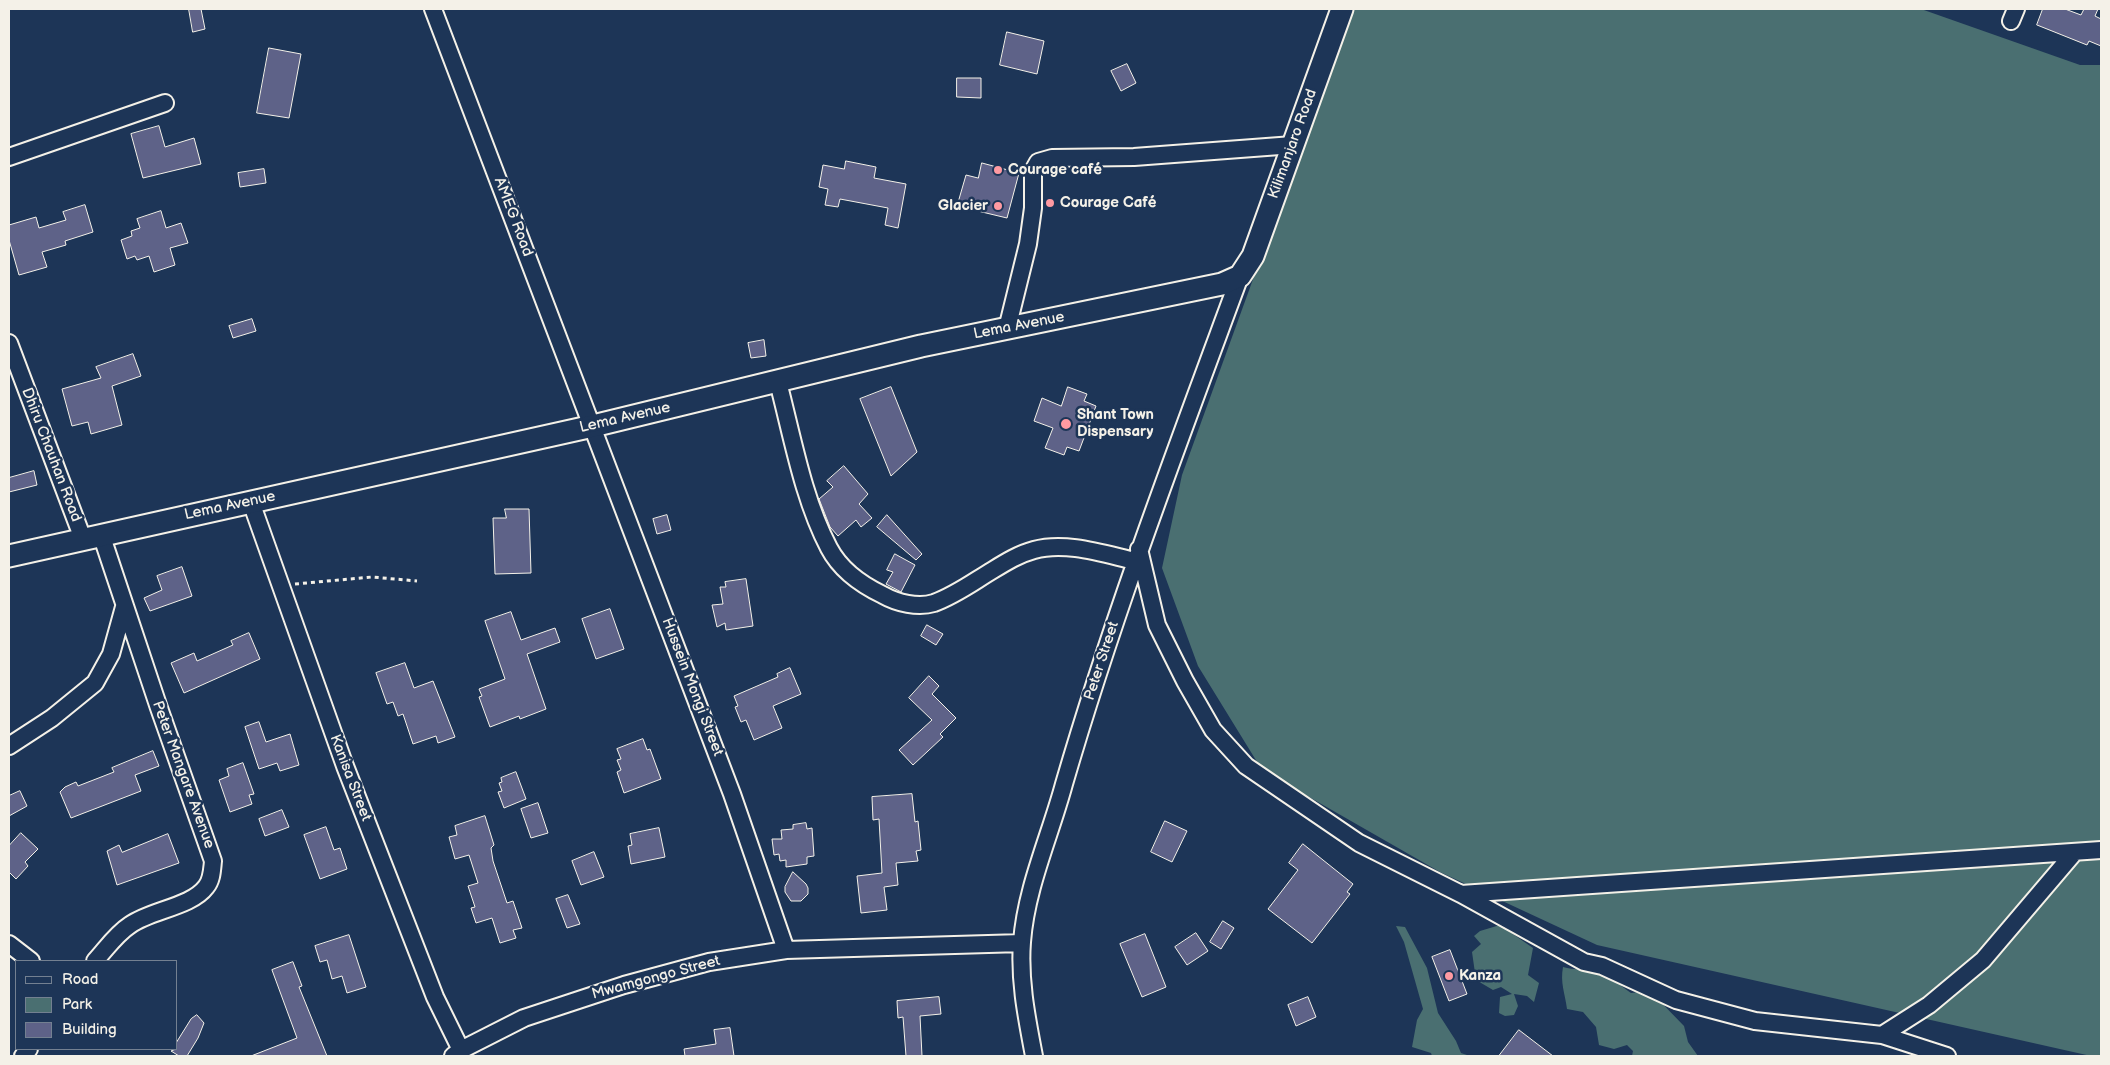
<!DOCTYPE html>
<meta charset="utf-8">
<style>
body{margin:0}
#map{position:relative;width:2110px;height:1065px;overflow:hidden;background:#1d3557;font-family:"Balsamiq Sans",sans-serif}
canvas{display:block}
.frame{position:absolute;inset:0;border:10px solid #f4f1e8;pointer-events:none}
.legend{position:absolute;left:15px;top:960px;width:162px;height:90px;box-sizing:border-box;background:#1d3557;border:1px solid #738091;margin:0;padding:6px 9px;list-style:none;font-size:15px;color:#f4f1e8}
.legend li{display:flex;align-items:center;gap:10px;height:25px}
.legend b{width:25px;border:1px solid #738091}
</style>
<div id="map">
<canvas width="2110" height="1065"></canvas>
<div class="frame"></div>
<ul class="legend">
<li><b style="height:6px;background:#1d3557"></b>Road</li>
<li><b style="height:14px;background:#4a6f71"></b>Park</li>
<li><b style="height:14px;background:#5e6288"></b>Building</li>
</ul>
</div>
<script>
const ctx = document.querySelector('canvas').getContext('2d');
ctx.lineJoin = 'round';
function fillPath(path, color) { ctx.fillStyle = color; ctx.fill(path, 'evenodd'); }
function stroke(path, color, width, dash) { ctx.strokeStyle = color; ctx.lineWidth = width; ctx.lineCap = dash ? 'butt' : 'round'; ctx.setLineDash(dash || []); ctx.stroke(path); }
function write(font, color, halo, rows, align = 'center') {
  ctx.font = font + ' "Balsamiq Sans",sans-serif'; ctx.lineWidth = 5; ctx.setLineDash([]); ctx.textBaseline = 'middle'; ctx.strokeStyle = halo; ctx.fillStyle = color; for (const [text, x, y, turn = 0] of rows) {
    ctx.save(); ctx.translate(x, y); ctx.rotate((+turn || 0) * Math.PI / 180); ctx.textAlign = isNaN(turn) ? turn : align; if (halo) ctx.strokeText(text, 0, 0); ctx.fillText(text, 0, 0); ctx.restore();
  }
}
fillPath(new Path2D(`
 M1351 9H1921L2080 65H2101V1056H2091L1597 945 1440 872 1262 770 1198 666 1162 568 1182 475Z
 M1500 925 1533 948 1528 975 1539 983 1534 1002 1527 996 1514 994 1518 1006 1514 1015 1505 1016 1499 1013 1500 997 1512 994 1501 987 1493 990 1476 980 1472 952 1481 944 1474 936 1480 931Z
 M1396 926 1405 927 1427 968 1438 1013 1456 1041 1461 1053 1470 1056H1432L1431 1053 1412 1047 1417 1020 1423 1009 1404 942Z
 M1563 967C1574 970 1585 969 1596 972 1609 976 1621 986 1631 993L1650 991 1684 1026 1688 1042 1698 1056H1632L1633 1051 1627 1045 1614 1049 1599 1045 1596 1027 1583 1012 1567 1009C1565 993 1560 983 1563 967Z`), '#4a6f71');
const building = new Path2D(`
 M189 9H201L205 29 193 32Z
 M2043 9H2065L2081 15 2084 9H2098L2095 16 2101 19V46L2089 41 2087 45 2037 25Z
 M1007 32 1044 41 1037 74 1000 65Z
 M269 48 301 54 289 118 257 113Z
 M1127 64 1136 83 1121 91 1111 71Z
 M957 78H981V98L957 97Z
 M159 126 165 147 194 138 201 164 143 178 131 134Z
 M846 161 876 167 874 178 906 184 898 228 885 225 888 208 840 199 838 207 825 205 828 189 819 187 823 165 844 169Z
 M982 163 1019 173 1007 218 957 206 966 175 978 178Z
 M264 169 266 183 240 187 238 173Z
 M85 205 93 232 65 241 66 245 42 252 47 267 19 275 9 240V225L36 217 39 228 66 220 63 212Z
 M161 211 166 228 181 223 188 243 170 248 175 265 154 272 149 256 137 260 135 256 127 259 121 240 132 236 131 231 140 228 137 219Z
 M252 319 256 331 233 338 229 326Z
 M764 340 766 356 751 358 748 343Z
 M133 354 141 376 112 386 122 425 91 434 88 422 72 426 62 389 101 378 96 367Z
 M891 387 917 452 891 476 860 399Z
 M1068 387 1087 394 1084 401 1096 406 1079 451 1067 447 1064 455 1045 448 1053 428 1034 421 1042 398 1061 406Z
 M844 466 868 494 859 504 872 518 861 527 856 520 838 536 830 527 819 499 833 487 827 481Z
 M34 471 37 485 9 492V478Z
 M505 509H529L531 573 495 574 493 518H506Z
 M667 515 671 530 657 534 653 519Z
 M887 515 922 554 916 560 877 527Z
 M895 554 915 565 901 592 886 584 893 572 887 570Z
 M182 567 192 596 150 611 144 598 162 590 157 576Z
 M746 579 753 626 726 630 725 623 717 627 712 605 723 604 720 587H726L725 582Z
 M610 609 624 649 596 659 582 619Z
 M511 612 521 640 555 628 560 642 527 654 546 709 520 719 519 716 490 727 479 697 482 696 479 689 505 679 485 621Z
 M927 625 943 634 936 645 921 636Z
 M249 633 260 659 184 693 171 663 194 653 197 661 233 645 231 641Z
 M405 663 414 688 433 681 455 737 438 743 436 736 413 744 403 714 398 716 393 702 387 704 376 673Z
 M790 668 801 694 773 706 782 728 754 740 746 720 741 722 735 707 738 706 734 696 778 677 777 674Z
 M929 676 939 686 932 694 956 718 940 734 943 737 913 765 899 750 932 720 909 698Z
 M259 722 266 742 290 734 299 765 280 771 277 763 259 769 245 727Z
 M643 739 647 750 650 749 661 779 624 793 617 772 621 770 617 760 621 759 617 749Z
 M153 751 159 766 135 775 141 791 71 818 60 792 65 787 76 782 78 786 114 772 112 768Z
 M243 763 254 794 249 795 252 804 230 812 219 780 229 776 227 769Z
 M516 772 526 799 504 808 498 792 502 791 499 783 502 782 501 778Z
 M20 791 27 806 9 816V796Z
 M912 794 915 822 918 821 921 850 916 851 918 861 896 863 898 885 884 887 887 910 861 913 857 876 882 873 879 819 873 820 872 797Z
 M538 803 548 833 531 838 521 809Z
 M282 810 289 827 265 836 259 819Z
 M485 816 494 845 491 848 493 861 507 903 513 901 522 928 513 930 516 938 500 943 492 918 476 923 471 908 475 907 468 886 478 883 469 855 455 859 449 837 457 835 455 826Z
 M1165 821 1187 831 1172 862 1151 852Z
 M806 823 807 829 812 828 814 856 807 857V864L786 867V860L780 861 779 854 774 855 772 839H782L781 830 793 829V825Z
 M326 827 334 850 340 848 347 869 320 879 304 835Z
 M659 828 665 857 631 864 628 846 632 845 630 834Z
 M21 833 38 849 25 862 28 866 16 879 9 872V846Z
 M168 834 179 863 117 885 107 851 119 845 122 852Z
 M1303 844 1353 884 1347 892 1350 894 1312 943 1268 909 1298 870 1289 863Z
 M594 852 604 877 581 885 572 861Z
 M793 872 806 884 808 888V894L801 901H791L785 892V887Z
 M568 895 580 924 567 928 556 899Z
 M1223 921 1234 928 1221 949 1210 942Z
 M1196 933 1208 951 1187 965 1175 947Z
 M1145 934 1166 987 1142 997 1120 944Z
 M349 935 366 987 347 993 342 976 332 979 327 960 320 962 315 946Z
 M1450 950 1467 994 1449 1001 1432 957Z
 M293 962 302 986 299 987 327 1056H251L297 1038 272 970Z
 M939 997 941 1014 920 1016 922 1056H906L903 1017 898 1018 897 1001Z
 M1308 997 1316 1017 1296 1026 1288 1005Z
 M197 1015 204 1023 198 1038 187 1056H179L171 1051 176 1049V1043L191 1019Z
 M730 1028 734 1056H685L684 1049 716 1044 714 1030Z
 M1519 1030 1553 1056H1499Z`);
fillPath(building, '#5e6288');
stroke(building, '#f4f1e8', 1);
const minor = new Path2D(`
 M433 9 732 794 786 950
 M2011 21 2016 9
 M9 157 165 103
 M1007 329 1028 244 1033 208V171L1038 162 1052 158 1134 157 1293 145
 M9 343 83 539
 M778 382C792 435 803 499 829 548 840 569 862 585 883 595 897 603 918 608 934 603 956 595 973 582 993 570 1006 562 1019 554 1034 550 1066 541 1104 554 1135 561
 M251 502 345 766 435 997 461 1050
 M1139 549 1157 625 1185 681 1213 730 1246 766 1359 843 1461 894 1584 962 1602 966 1676 1000 1755 1021 1882 1035 1947 1056
 M9 746 52 718 95 683 111 654 124 607
 M1461 894 2101 850
 M9 944 31 961
 M95 961C106 949 116 934 130 925 151 910 191 907 206 887 212 880 212 870 213 861L159 708 101 534
 M1882 1035 1929 1005 1983 960 2074 853
 M23 1056 29 1049
 M453 1056 461 1050 524 1018 624 985 709 962 786 950 1022 943
 M1034 1056C1027 1019 1019 981 1022 942 1026 888 1050 836 1064 784 1114 612 1178 444 1240 276`);
const major = new Path2D(`
 M9 556 593 426 921 346 1222 284 1240 276 1253 256 1342 9`);
stroke(minor, '#f4f1e8', 20);
stroke(major, '#f4f1e8', 25);
stroke(new Path2D(`
 M295 584 372 577 417 581`), '#f4f1e8', 3, [4, 4]);
stroke(minor, '#1d3557', 16);
stroke(major, '#1d3557', 21);
for (const [x, y, r, color] of [
 [998,170,5,"#ff9aa2"],
 [1050,203,5,"#ff9aa2"],
 [998,206,5,"#ff9aa2"],
 [1066,424,6,"#ff9aa2"],
 [1449,976,5,"#ff9aa2"]
]) { const dot = new Path2D(); dot.arc(x, y, r, 0, 2 * Math.PI); ctx.fillStyle = color; ctx.fill(dot); stroke(dot, '#1d3557', 2); }
write('15px', '#f4f1e8', '#1d3557', [
 ["Kilimanjaro Road",1293,144,-70],
 ["AMEG Road",513,217,69],
 ["Lema Avenue",1019,326,-11],
 ["Lema Avenue",625,418,-13],
 ["Dhiru Chauhan Road",51,455,69],
 ["Lema Avenue",230,506,-12],
 ["Peter Street",1102,661,-72],
 ["Hussein Mongi Street",692,687,69],
 ["Peter Mangare Avenue",183,775,70],
 ["Kanisa Street",350,778,69],
 ["Mwamgongo Street",656,978,-15]
]);
write('bold 15px', '#f4f1e8', '#1d3557', [
 ["Courage café",1008,170],
 ["Courage Café",1060,203],
 ["Glacier",988,206,"right"],
 ["Shant Town",1077,415],
 ["Dispensary",1077,432],
 ["Kanza",1459,976]
], 'left');
</script>
